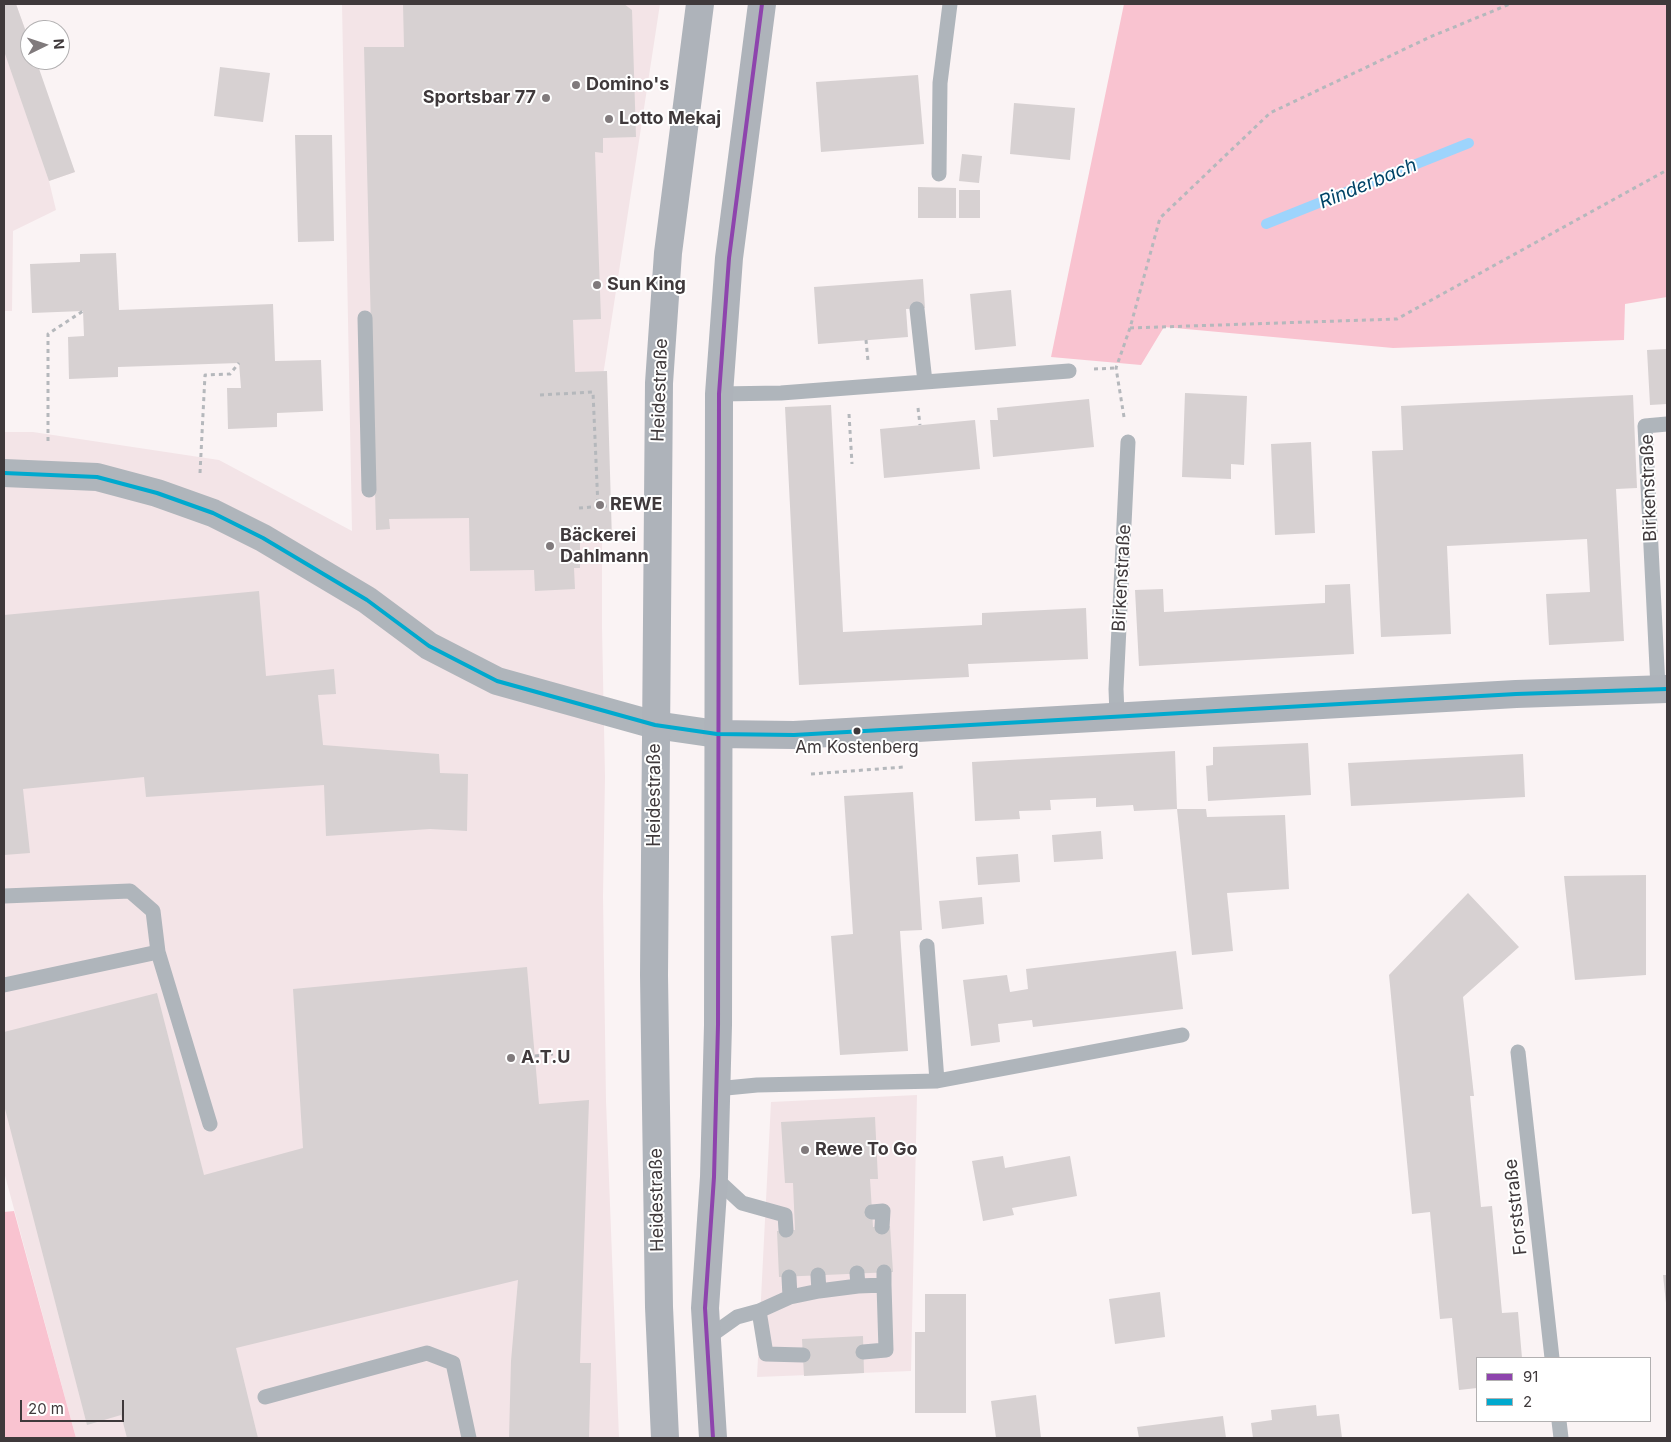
<!DOCTYPE html>
<meta charset="utf-8">
<style>
body{margin:0}
#map{position:relative;width:1671px;height:1442px;overflow:hidden;background:#faf3f4;font-family:Inter,sans-serif}
canvas{display:block}
.frame{position:absolute;inset:0;border:5px solid #3f393b;pointer-events:none}
.legend{position:absolute;left:1476px;top:1357px;width:175px;height:65px;box-sizing:border-box;background:#fff;border:1px solid #b2b0b1;margin:0;padding:6px 9px;list-style:none;font-size:15px;color:#3f393b}
.legend li{display:flex;align-items:center;gap:10px;height:25px}
.legend b{width:25px;border:1px solid #b2b0b1}
.north{position:absolute;left:20px;top:20px;width:50px;height:50px;box-sizing:border-box;background:#fff;border:1px solid #b2b0b1;border-radius:50%;rotate:86deg;font-size:14px;font-weight:700;line-height:20px;text-align:center;color:#3f393b}
.north::after{content:'';display:block;margin:auto;width:18px;height:22px;background:#807a7c;clip-path:polygon(50% 0,100% 100%,50% 72%,0 100%)}
.scale{position:absolute;left:20px;top:1400px;width:104px;height:22px;box-sizing:border-box;border:2px solid #3f393b;border-top:0;padding-left:6px;font-size:15px;line-height:18px;white-space:nowrap;color:#3f393b;-webkit-text-stroke:4px #fff;paint-order:stroke}
</style>
<div id="map">
<canvas width="1671" height="1442"></canvas>
<div class="frame"></div>
<ul class="legend">
<li><b style="height:6px;background:#8e44ad"></b>91</li>
<li><b style="height:6px;background:#00a9ce"></b>2</li>
</ul>
<div class="north">N</div>
<div class="scale">20 m</div>
</div>
<script>
const ctx = document.querySelector('canvas').getContext('2d');
ctx.lineJoin = 'round';
function fillPath(path, color) { ctx.fillStyle = color; ctx.fill(path, 'evenodd'); }
function stroke(path, color, width, dash) { ctx.strokeStyle = color; ctx.lineWidth = width; ctx.lineCap = dash ? 'butt' : 'round'; ctx.setLineDash(dash || []); ctx.stroke(path); }
function write(font, color, halo, rows, align = 'center') {
  ctx.font = font + ' Inter,sans-serif'; ctx.lineWidth = 4; ctx.setLineDash([]); ctx.textBaseline = 'middle'; ctx.strokeStyle = halo; ctx.fillStyle = color; for (const [text, x, y, turn = 0] of rows) {
    ctx.save(); ctx.translate(x, y); ctx.rotate((+turn || 0) * Math.PI / 180); ctx.textAlign = isNaN(turn) ? turn : align; if (halo) ctx.strokeText(text, 0, 0); ctx.fillText(text, 0, 0); ctx.restore();
  }
}
fillPath(new Path2D(`
 M4 4H16L30 43V60L75 172 49 181 56 210 13 231 12 311H4Z
 M342 4H660L602 382V627L605 777 603 896 606 1101 619 1438H76L4 1172V432H33L219 460 352 531Z
 M917 1095 911 1371 757 1377 771 1102Z`), '#f3e4e7');
fillPath(new Path2D(`
 M1124 4H1667V297L1625 304 1624 340 1393 348 1164 327 1141 365 1051 357Z
 M14 1211 76 1438H4V1212Z`), '#f9c3d0');
stroke(new Path2D(`
 M1266 224 1469 143`), '#9dd4fc', 10);
fillPath(new Path2D(`
 M4 4H16L30 43V60H36L75 172 49 181 4 51Z
 M403 4H624L632 10 636 137 603 138V153L595 152 601 319 573 320 575 372 607 371 612 541 580 542V568H574L575 589 535 591 534 570 470 571 469 518 389 519 390 529 376 530 364 47H404Z
 M220 67 270 73 263 122 214 116Z
 M918 75 924 144 821 152 816 82Z
 M1014 103 1075 108 1070 160 1010 154Z
 M295 135H332L334 241 298 242Z
 M962 154 982 156 979 183 959 181Z
 M918 187 956 188V218H918Z
 M959 190H980V218H959Z
 M116 253 119 310 273 304 275 361 321 360 323 411 277 413V427L228 429 227 388H241L239 363 118 367V377L69 379 68 337 84 336 83 311 32 313 30 264 80 262V254Z
 M923 279 925 308 906 309 908 337 818 344 814 287Z
 M1011 290 1016 346 975 350 970 294Z
 M1667 349V404L1650 405 1647 350Z
 M1185 393 1247 396 1244 465 1231 464V479L1182 477Z
 M1633 395 1637 488 1616 489 1624 641 1549 645 1546 594 1590 592 1587 539 1447 546 1451 634 1381 637 1372 451 1403 450 1401 406Z
 M1089 399 1094 447 993 457 990 420H998L997 408Z
 M831 405 843 632 982 625V613L1086 608 1088 659 968 664 969 677 799 685 785 407Z
 M975 420 980 469 884 478 880 429Z
 M1311 442 1315 533 1275 535 1271 444Z
 M1350 584 1354 654 1139 666 1135 590 1163 589 1164 612 1325 603V585Z
 M259 591 266 676 334 669 336 694 318 695 323 745 439 754 440 773 468 774 467 831 430 829 326 836 324 785 146 797 144 777 23 789 30 853 4 855V615Z
 M1308 743 1311 795 1208 801 1206 766 1213 765V747Z
 M1175 751 1177 809 1134 811 1133 805 1096 807V798L1050 800 1051 810 1019 811 1020 819 975 821 972 762Z
 M1523 754 1525 797 1351 806 1348 763Z
 M913 792 922 930 900 931 908 1051 840 1055 831 936 853 934 844 796Z
 M1177 809H1206L1207 817 1285 815 1289 889 1227 893 1233 951 1192 955Z
 M1101 831 1103 859 1054 862 1052 835Z
 M1018 854 1020 882 978 885 976 857Z
 M1646 875V975L1575 980 1564 876Z
 M1468 893 1519 947 1463 997 1474 1096H1470L1481 1207 1492 1206 1502 1313 1518 1312 1522 1358H1477V1388L1459 1390 1452 1318 1440 1319 1430 1212 1412 1214 1389 975Z
 M982 897 984 924 942 929 939 901Z
 M1176 951 1183 1009 1033 1027 1032 1020 998 1024 1000 1042 971 1046 963 980 1007 975 1010 992 1028 989 1026 969Z
 M527 967 539 1104 589 1100 580 1363H591L589 1438H509L511 1361 518 1280 236 1348 258 1438H127L121 1415 87 1425 4 1105V1032L157 993 204 1175 303 1148 293 989Z
 M875 1117 878 1179H870L873 1227 890 1226 893 1272 779 1277 777 1231 795 1230 793 1183H785L781 1122Z
 M1003 1156 1005 1168 1070 1156 1077 1196 1012 1208 1014 1215 983 1221 972 1161Z
 M1663 1275H1667V1303H1666Z
 M1160 1292 1165 1337 1115 1344 1109 1299Z
 M925 1294H966V1413H915V1332H925Z
 M863 1336 864 1373 804 1376 802 1339Z
 M1036 1395 1041 1438H996L991 1401Z
 M1316 1405 1317 1416 1339 1414 1342 1438H1253L1251 1423 1272 1420 1271 1410Z
 M1223 1416 1226 1438H1139L1137 1427Z`), '#d7d1d2');
stroke(new Path2D(`
 M1130 328 1397 319 1667 170
 M866 340 868 361
 M1094 369 1116 368
 M540 395 593 392 598 507
 M918 408 920 425
 M849 414 852 464
 M1124 417 1116 368 1130 328 1160 218 1270 113 1430 37 1510 4
 M48 441V334L83 311
 M200 473 205 375 230 374 239 363
 M579 508 619 505
 M811 774 904 767
 M535 1056 553 1054`), '#b5b8bc', 3, [4, 4]);
stroke(new Path2D(`
 M939 174 940 83 950 4
 M917 309 925 382
 M365 318 369 490
 M719 394 781 393 1069 371
 M1658 688 1645 426 1667 424
 M1117 715 1116 689 1128 442
 M4 896 130 891 153 911 158 952 4 985
 M927 946 937 1081
 M158 952 210 1124
 M1518 1052 1552 1358
 M716 1089 757 1085 937 1081 1182 1035
 M714 1177 742 1203 785 1215 786 1230
 M872 1212 883 1211 882 1227
 M858 1286 884 1285V1272
 M819 1291 858 1286 857 1273
 M790 1297 819 1291 818 1275
 M759 1311 766 1354 803 1355
 M706 1339 737 1317 759 1311 790 1297 789 1277
 M863 1352 886 1350 884 1285
 M265 1397 427 1353 453 1363 469 1438
 M1559 1421 1561 1438`), '#afb5bb', 15);
stroke(new Path2D(`
 M4 473 97 477 157 493 213 513 263 538 367 600 429 646 497 681 655 725 717 734`), '#afb5bb', 28);
stroke(new Path2D(`
 M717 734 794 735 1516 694 1667 689
 M665 1438 659 1307 654 975 659 383 668 253 700 4
 M713 1438 705 1308 714 1177 718 1025 719 394 729 258 762 4`), '#aeb3ba', 28);
stroke(new Path2D(`
 M713 1438 705 1308 714 1177 718 1025 719 394 729 258 762 4`), '#8e44ad', 4);
stroke(new Path2D(`
 M4 473 97 477 157 493 213 513 263 538 367 600 429 646 497 681 655 725 717 734 794 735 1516 694 1667 689`), '#00a9ce', 4);
for (const [x, y, r, color] of [
 [576,85,5,"#807a7c"],
 [546,98,5,"#807a7c"],
 [609,119,5,"#807a7c"],
 [597,285,5,"#807a7c"],
 [600,505,5,"#807a7c"],
 [550,546,5,"#807a7c"],
 [857,731,4.5,"#3f393b"],
 [511,1058,5,"#807a7c"],
 [805,1150,5,"#807a7c"]
]) { const dot = new Path2D(); dot.arc(x, y, r, 0, 2 * Math.PI); ctx.fillStyle = color; ctx.fill(dot); stroke(dot, '#fff', 2); }
write('17px', '#3f393b', '#fff', [
 ["Am Kostenberg",857,748]
]);
write('bold 18px', '#3f393b', '#fff', [
 ["Domino's",586,85],
 ["Sportsbar 77",536,98,"right"],
 ["Lotto Mekaj",619,119],
 ["Sun King",607,285],
 ["REWE",610,505],
 ["Bäckerei",560,536],
 ["Dahlmann",560,557],
 ["A.T.U",521,1058],
 ["Rewe To Go",815,1150]
], 'left');
write('18px', '#3f393b', '#fff', [
 ["Heidestraße",660,390,-88],
 ["Birkenstraße",1649,488,-92],
 ["Birkenstraße",1122,578,-87],
 ["Heidestraße",655,795,-90],
 ["Heidestraße",657,1200,-91],
 ["Forststraße",1516,1207,-96]
]);
write('italic 19px', '#004367', '#fff', [
 ["Rinderbach",1368,184,-22]
]);
</script>
